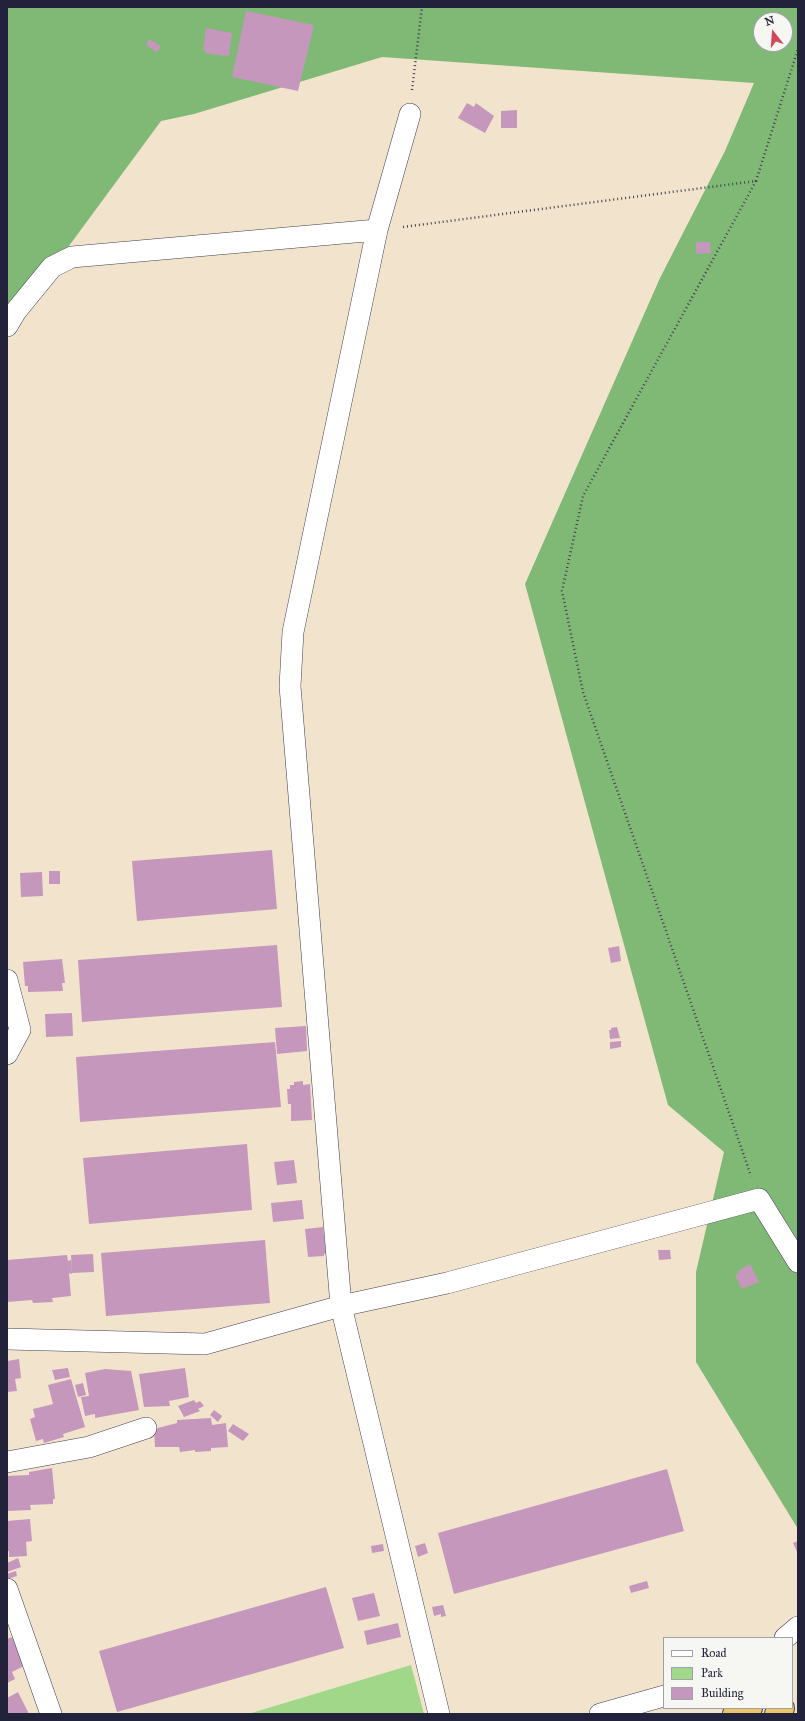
<!DOCTYPE html>
<style>
body{margin:0}
#map{position:relative;width:805px;height:1721px;overflow:hidden;background:#f2e4cc;font-family:"IM FELL Great Primer",serif}
canvas{display:block}
.frame{position:absolute;inset:0;border:8px solid #22223b;pointer-events:none}
.legend{position:absolute;left:663px;top:1637px;width:130px;height:72px;box-sizing:border-box;background:#f6f6f2;border:1px solid #a1a1a9;margin:0;padding:5px 7px;list-style:none;font-size:12px;color:#22223b}
.legend li{display:flex;align-items:center;gap:8px;height:20px}
.legend b{width:20px;border:1px solid #a1a1a9}
.north{position:absolute;left:753px;top:12px;width:40px;height:40px;box-sizing:border-box;background:#f6f6f2;border:1px solid #a1a1a9;border-radius:50%;rotate:343deg;font-size:11px;font-weight:700;line-height:16px;text-align:center;color:#22223b}
.north::after{content:'';display:block;margin:auto;width:14px;height:18px;background:#d1495b;clip-path:polygon(50% 0,100% 100%,50% 72%,0 100%)}
</style>
<div id="map">
<canvas width="805" height="1721"></canvas>
<div class="frame"></div>
<ul class="legend">
<li><b style="height:5px;background:#fff"></b>Road</li>
<li><b style="height:11px;background:#a0d789"></b>Park</li>
<li><b style="height:11px;background:#c597bc"></b>Building</li>
</ul>
<div class="north">N</div>
</div>
<script>
const ctx = document.querySelector('canvas').getContext('2d');
ctx.lineJoin = 'round';
function fillPath(path, color) { ctx.fillStyle = color; ctx.fill(path, 'evenodd'); }
function stroke(path, color, width, dash) { ctx.strokeStyle = color; ctx.lineWidth = width; ctx.lineCap = dash ? 'butt' : 'round'; ctx.setLineDash(dash || []); ctx.stroke(path); }
fillPath(new Path2D(`
 M411 1665 424 1714H248Z`), '#a0d789');
fillPath(new Path2D(`
 M7 7H798V1529L696 1362V1272L724 1152 668 1105 525 584 660 278 725 151 754 83 382 57 194 114 161 121 7 330ZM761 20H785V44H761Z`), '#80b875');
fillPath(new Path2D(`
 M246 11 314 25 298 91 232 77Z
 M206 28 232 33 229 56 225 55V56L205 53V50H203Z
 M149 39 161 46 157 52 146 45Z
 M467 103 474 107 476 103 494 116 485 133 458 118Z
 M517 110V128H501V111Z
 M696 242H710L711 253 696 254Z
 M272 850 277 909 137 921 132 861Z
 M49 871H60V884H49Z
 M42 872 43 896 21 897 20 873Z
 M277 945 282 1007 82 1022 78 960Z
 M619 946 621 961 611 963 608 948Z
 M62 959 65 983H62L63 991 28 992V986H25L23 962Z
 M72 1013 73 1036 46 1037 45 1014Z
 M306 1026 307 1051 277 1054 275 1028Z
 M617 1027 620 1038 610 1039 609 1030H611V1028Z
 M621 1041V1047L610 1049V1042Z
 M275 1042 281 1107 80 1122 76 1057Z
 M303 1081V1085L310 1084 312 1120 291 1121V1104H288L287 1089H290V1085H294V1082Z
 M247 1144 252 1210 89 1224 83 1158Z
 M294 1160 297 1183 277 1185 274 1162Z
 M302 1200 304 1219 273 1222 271 1203Z
 M323 1227 326 1253 324 1254V1256L308 1257 305 1229Z
 M265 1240 270 1303 106 1316 101 1253Z
 M658 1250H670L671 1259 659 1260Z
 M93 1254 94 1272 72 1273 71 1255Z
 M67 1255 68 1261 71 1260 72 1274 69 1273 71 1296 52 1298 53 1302 33 1303 32 1300 7 1302V1260Z
 M750 1264 759 1282 742 1289 735 1275 739 1273 738 1271Z
 M19 1359 21 1378 15 1379 17 1391 7 1392V1361Z
 M68 1368 70 1377 55 1380 52 1370Z
 M185 1368 189 1397 169 1401 170 1406 144 1407 139 1374Z
 M105 1369 131 1371 139 1410 95 1418V1414L85 1416 81 1397 89 1396 85 1373Z
 M71 1379 85 1427 63 1434 64 1437 44 1443 43 1439 36 1441 30 1419 35 1417 33 1409 53 1404 48 1385Z
 M83 1383 86 1395 78 1397 75 1385Z
 M194 1400 196 1403 200 1401 204 1406 198 1409 200 1411 184 1417 178 1406Z
 M214 1410 222 1416 218 1422 210 1415Z
 M211 1418 212 1425 226 1423 228 1447 211 1448V1451L195 1452V1450L180 1452 179 1447H155L154 1429 177 1423V1420Z
 M233 1424 249 1434 243 1441 228 1431Z
 M52 1468 55 1499H53V1504L30 1505 31 1510 7 1511V1476L29 1475V1472Z
 M667 1469 684 1531 454 1594 438 1533Z
 M30 1519 32 1541 26 1542 27 1556 9 1557V1551H7V1521Z
 M798 1541V1554L793 1543Z
 M425 1543 428 1553 418 1557 415 1546Z
 M383 1544 384 1551 372 1553 371 1546Z
 M18 1558 21 1567 7 1572V1563Z
 M16 1571 17 1576 7 1579V1574Z
 M647 1581 649 1588 631 1593 629 1586Z
 M326 1587 344 1648 117 1712 99 1651Z
 M374 1593 380 1616 358 1621 352 1598Z
 M443 1605 446 1616 441 1617V1614L434 1616 432 1607Z
 M398 1623 401 1637 367 1645 364 1631Z
 M12 1637 24 1666 12 1672 15 1679 7 1683V1639Z
 M18 1692 29 1714H7V1698Z`), '#c597bc');
const street = new Path2D(`
 M410 114 377 230 293 632 290 686 341 1306 439 1714
 M7 326 16 311 52 267 72 257 377 230
 M7 980 20 1030 7 1054
 M7 1339 205 1344 341 1306 447 1283 759 1199 798 1262
 M7 1462 89 1447 146 1428
 M7 1589 51 1714
 M785 1638 798 1627
 M600 1714 664 1696`);
const highway = new Path2D(`
 M734 1714 751 1708
 M776 1714 783 1708`);
stroke(street, '#413f51', 22);
stroke(highway, '#413f51', 24);
stroke(new Path2D(`
 M412 90 422 7
 M756 181 798 49
 M403 227 756 181 583 496 562 591 583 692 751 1176`), '#413f51', 2.5, [1, 3]);
stroke(street, '#fff', 21);
stroke(highway, '#ebc669', 22);
</script>
